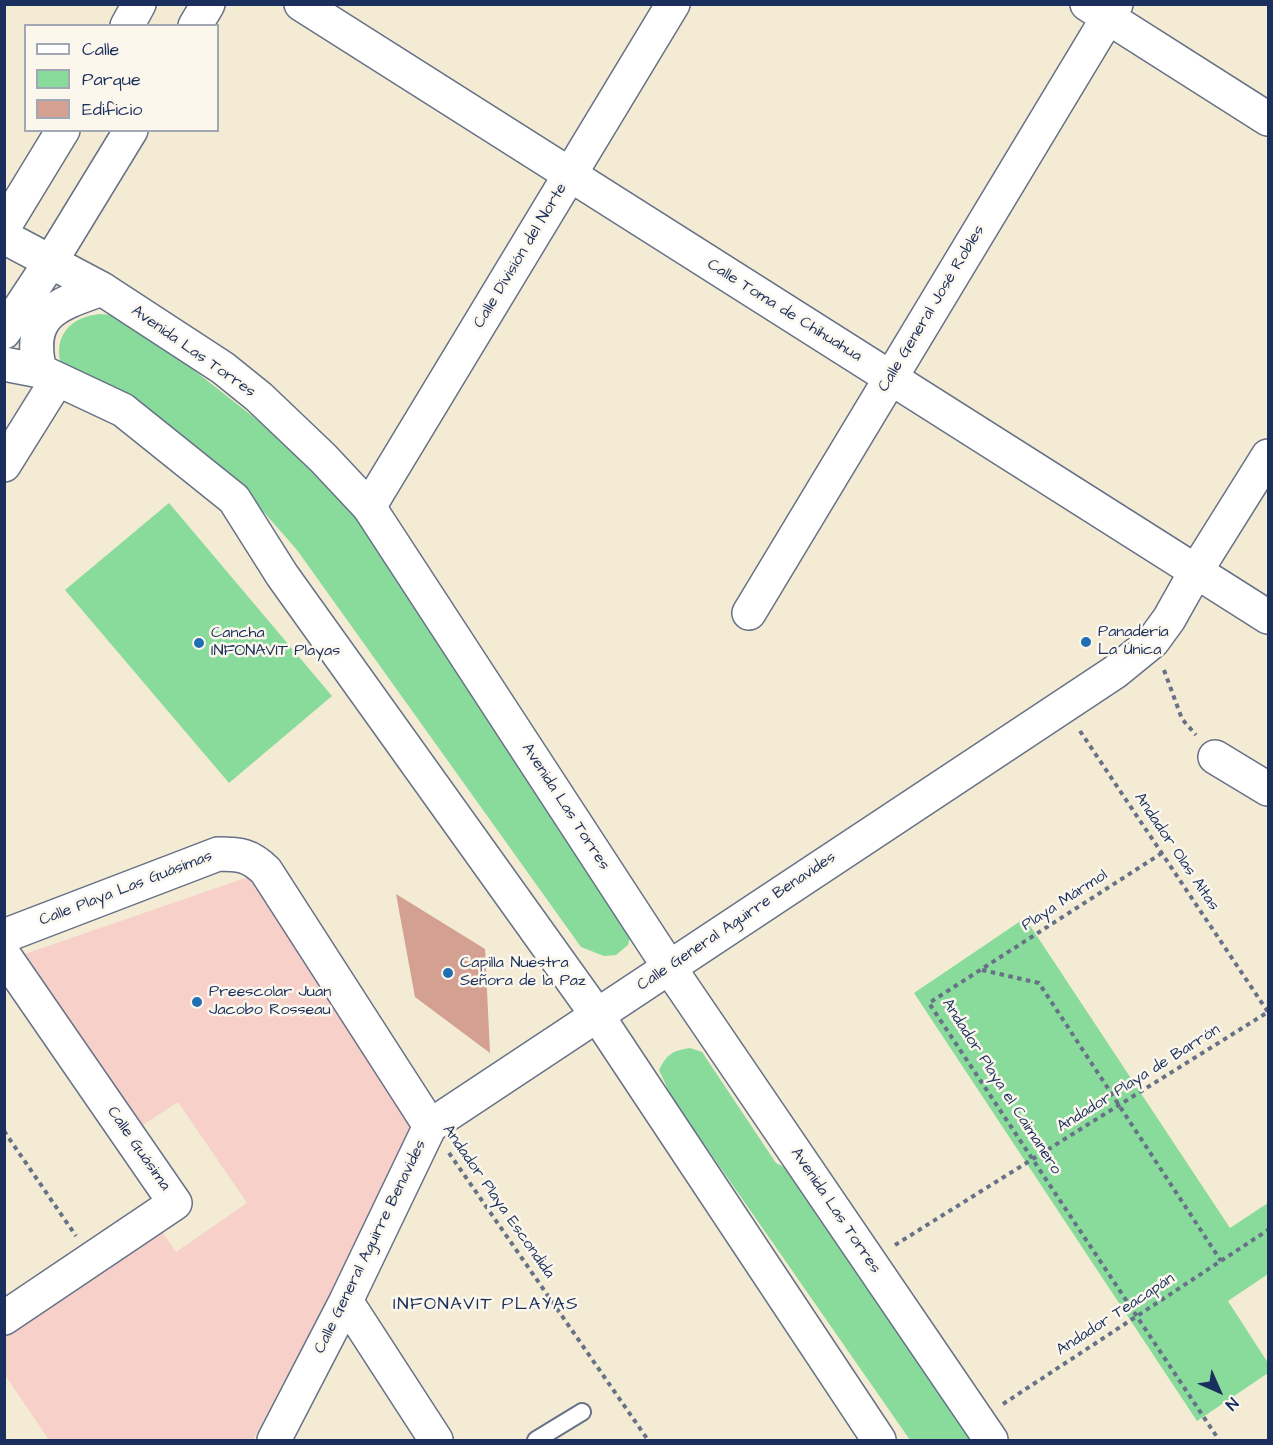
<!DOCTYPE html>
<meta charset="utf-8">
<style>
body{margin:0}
#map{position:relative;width:1273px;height:1445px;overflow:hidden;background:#f3ebd3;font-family:"Architects Daughter",sans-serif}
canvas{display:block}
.frame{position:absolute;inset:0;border:6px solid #1b2f5e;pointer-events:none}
.legend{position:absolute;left:24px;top:24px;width:195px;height:108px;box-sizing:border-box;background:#fbf7ec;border:2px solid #a1a7b3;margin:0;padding:8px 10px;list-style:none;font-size:18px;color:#1b2f5e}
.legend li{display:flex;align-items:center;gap:12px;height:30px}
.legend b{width:30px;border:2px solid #a1a7b3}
.north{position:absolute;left:1189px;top:1361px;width:60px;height:60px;-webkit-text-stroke:4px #fbf7ec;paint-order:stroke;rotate:135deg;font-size:16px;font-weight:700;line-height:24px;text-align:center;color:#1b2f5e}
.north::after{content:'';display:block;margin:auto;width:21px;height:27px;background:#1b2f5e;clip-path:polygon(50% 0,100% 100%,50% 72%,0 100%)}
</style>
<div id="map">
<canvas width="1273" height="1445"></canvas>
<div class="frame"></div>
<ul class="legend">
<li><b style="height:8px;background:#fff"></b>Calle</li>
<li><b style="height:16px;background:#89db9b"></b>Parque</li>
<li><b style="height:16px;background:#d3a091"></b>Edificio</li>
</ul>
<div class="north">N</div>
</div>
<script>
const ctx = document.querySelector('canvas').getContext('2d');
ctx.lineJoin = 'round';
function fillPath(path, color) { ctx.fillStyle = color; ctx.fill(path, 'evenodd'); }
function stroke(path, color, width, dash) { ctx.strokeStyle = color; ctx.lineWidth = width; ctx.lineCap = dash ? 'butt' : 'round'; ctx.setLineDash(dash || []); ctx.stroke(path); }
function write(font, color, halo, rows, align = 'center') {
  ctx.font = font + ' "Architects Daughter",sans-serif'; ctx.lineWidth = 5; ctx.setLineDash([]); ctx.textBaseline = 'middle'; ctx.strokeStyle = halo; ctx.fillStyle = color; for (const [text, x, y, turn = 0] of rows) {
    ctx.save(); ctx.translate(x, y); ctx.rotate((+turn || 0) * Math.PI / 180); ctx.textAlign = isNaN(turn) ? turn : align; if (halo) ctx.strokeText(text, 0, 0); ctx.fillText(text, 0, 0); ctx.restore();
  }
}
fillPath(new Path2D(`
 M251 876 419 1125 253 1440H49L5 1375 4 1337 161 1230 176 1252 247 1203 178 1102 143 1125 25 954Z`), '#f7d0ca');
fillPath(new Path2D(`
 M100 314 113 315 186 364 325 473 611 870 632 930 628 945 616 955 604 956 581 947 297 550 247 493 190 441 101 387 61 365C53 335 71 317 100 314Z
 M169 503 332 696 229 783 65 590Z
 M1025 918 1230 1228 1268 1203V1274L1228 1301 1268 1363V1373L1197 1421 914 993Z
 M690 1048 702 1052 776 1163 792 1171 976 1440H910L672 1098 659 1070C667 1054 672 1051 690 1048Z`), '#89db9b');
fillPath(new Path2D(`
 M396 894 485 949 490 1053 415 997Z`), '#d3a091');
const lane = new Path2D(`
 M536 1440 582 1412`);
const street = new Path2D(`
 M301 4 1268 617
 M1087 4 1268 119
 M4 465 57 380
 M369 507 673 4
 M749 613 1116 4
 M1215 757 1268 789
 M4 936 218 854C240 854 250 855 266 871L430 1126
 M4 955 175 1203 4 1318
 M346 1301 436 1440
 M274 1440 346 1301 430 1126 1115 672 1153 641 1169 619 1196 571 1268 456`);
const secondary = new Path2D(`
 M4 237 102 289 223 368 259 397 323 458 369 507 669 967 991 1440
 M4 364 40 371 123 410 234 499 282 575 597 1015 879 1440
 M40 371C26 314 56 305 102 289`);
const primary = new Path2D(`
 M127 26 139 4
 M195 26 208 4
 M4 227 63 130
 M4 332 51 261 131 130`);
stroke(lane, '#677187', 20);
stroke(street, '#677187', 36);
stroke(secondary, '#677187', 36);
stroke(primary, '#677187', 36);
stroke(new Path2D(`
 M1164 670 1182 719 1196 735
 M1080 731 1268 1012
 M1162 853 929 1003 1219 1440
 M982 970 1039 983 1221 1261
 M4 1131 76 1236
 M449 1153 648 1440
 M895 1245 1268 1012
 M1003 1404 1268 1230`), '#677187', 4, [4.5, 4.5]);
stroke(lane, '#fff', 16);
stroke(street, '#fff', 33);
stroke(secondary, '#fff', 33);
stroke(primary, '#fff', 33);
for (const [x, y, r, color] of [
 [1086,642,6,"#1f6fb2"],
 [199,643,6,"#1f6fb2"],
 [448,973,6,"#1f6fb2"],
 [197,1002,6,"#1f6fb2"]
]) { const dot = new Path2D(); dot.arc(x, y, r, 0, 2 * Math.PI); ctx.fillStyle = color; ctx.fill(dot); stroke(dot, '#fbf7ec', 2); }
write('16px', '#1b2f5e', '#fbf7ec', [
 ["Calle División del Norte",521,256,-59],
 ["Calle General José Robles",932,309,-59],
 ["Calle Toma de Chihuahua",784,311,32],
 ["Avenida Las Torres",193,352,35],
 ["Avenida Las Torres",565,807,57],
 ["Andador Olas Altas",1176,852,56],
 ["Calle Playa Las Guásimas",126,889,-21],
 ["Playa Mármol",1065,901,-33],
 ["Calle General Aguirre Benavides",737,922,-34],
 ["Andador Playa de Barrón",1139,1079,-32],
 ["Andador Playa el Caimanero",1001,1087,57],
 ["Calle Guásima",138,1149,55],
 ["Andador Playa Escondida",498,1202,55],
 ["Avenida Las Torres",835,1211,56],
 ["Calle General Aguirre Benavides",371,1247,-64],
 ["Andador Teacapán",1116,1315,-33]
]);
write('16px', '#1b2f5e', '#fbf7ec', [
 ["Panadería",1098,633],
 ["La Única",1098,651],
 ["Cancha",211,634],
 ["INFONAVIT Playas",211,652],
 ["Capilla Nuestra",460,964],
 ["Señora de la Paz",460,982],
 ["Preescolar Juan",209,993],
 ["Jacobo Rosseau",209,1011]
], 'left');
ctx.letterSpacing = '1.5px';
write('18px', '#1b2f5e', '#fbf7ec', [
 ["INFONAVIT PLAYAS",486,1305]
]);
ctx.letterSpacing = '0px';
</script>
